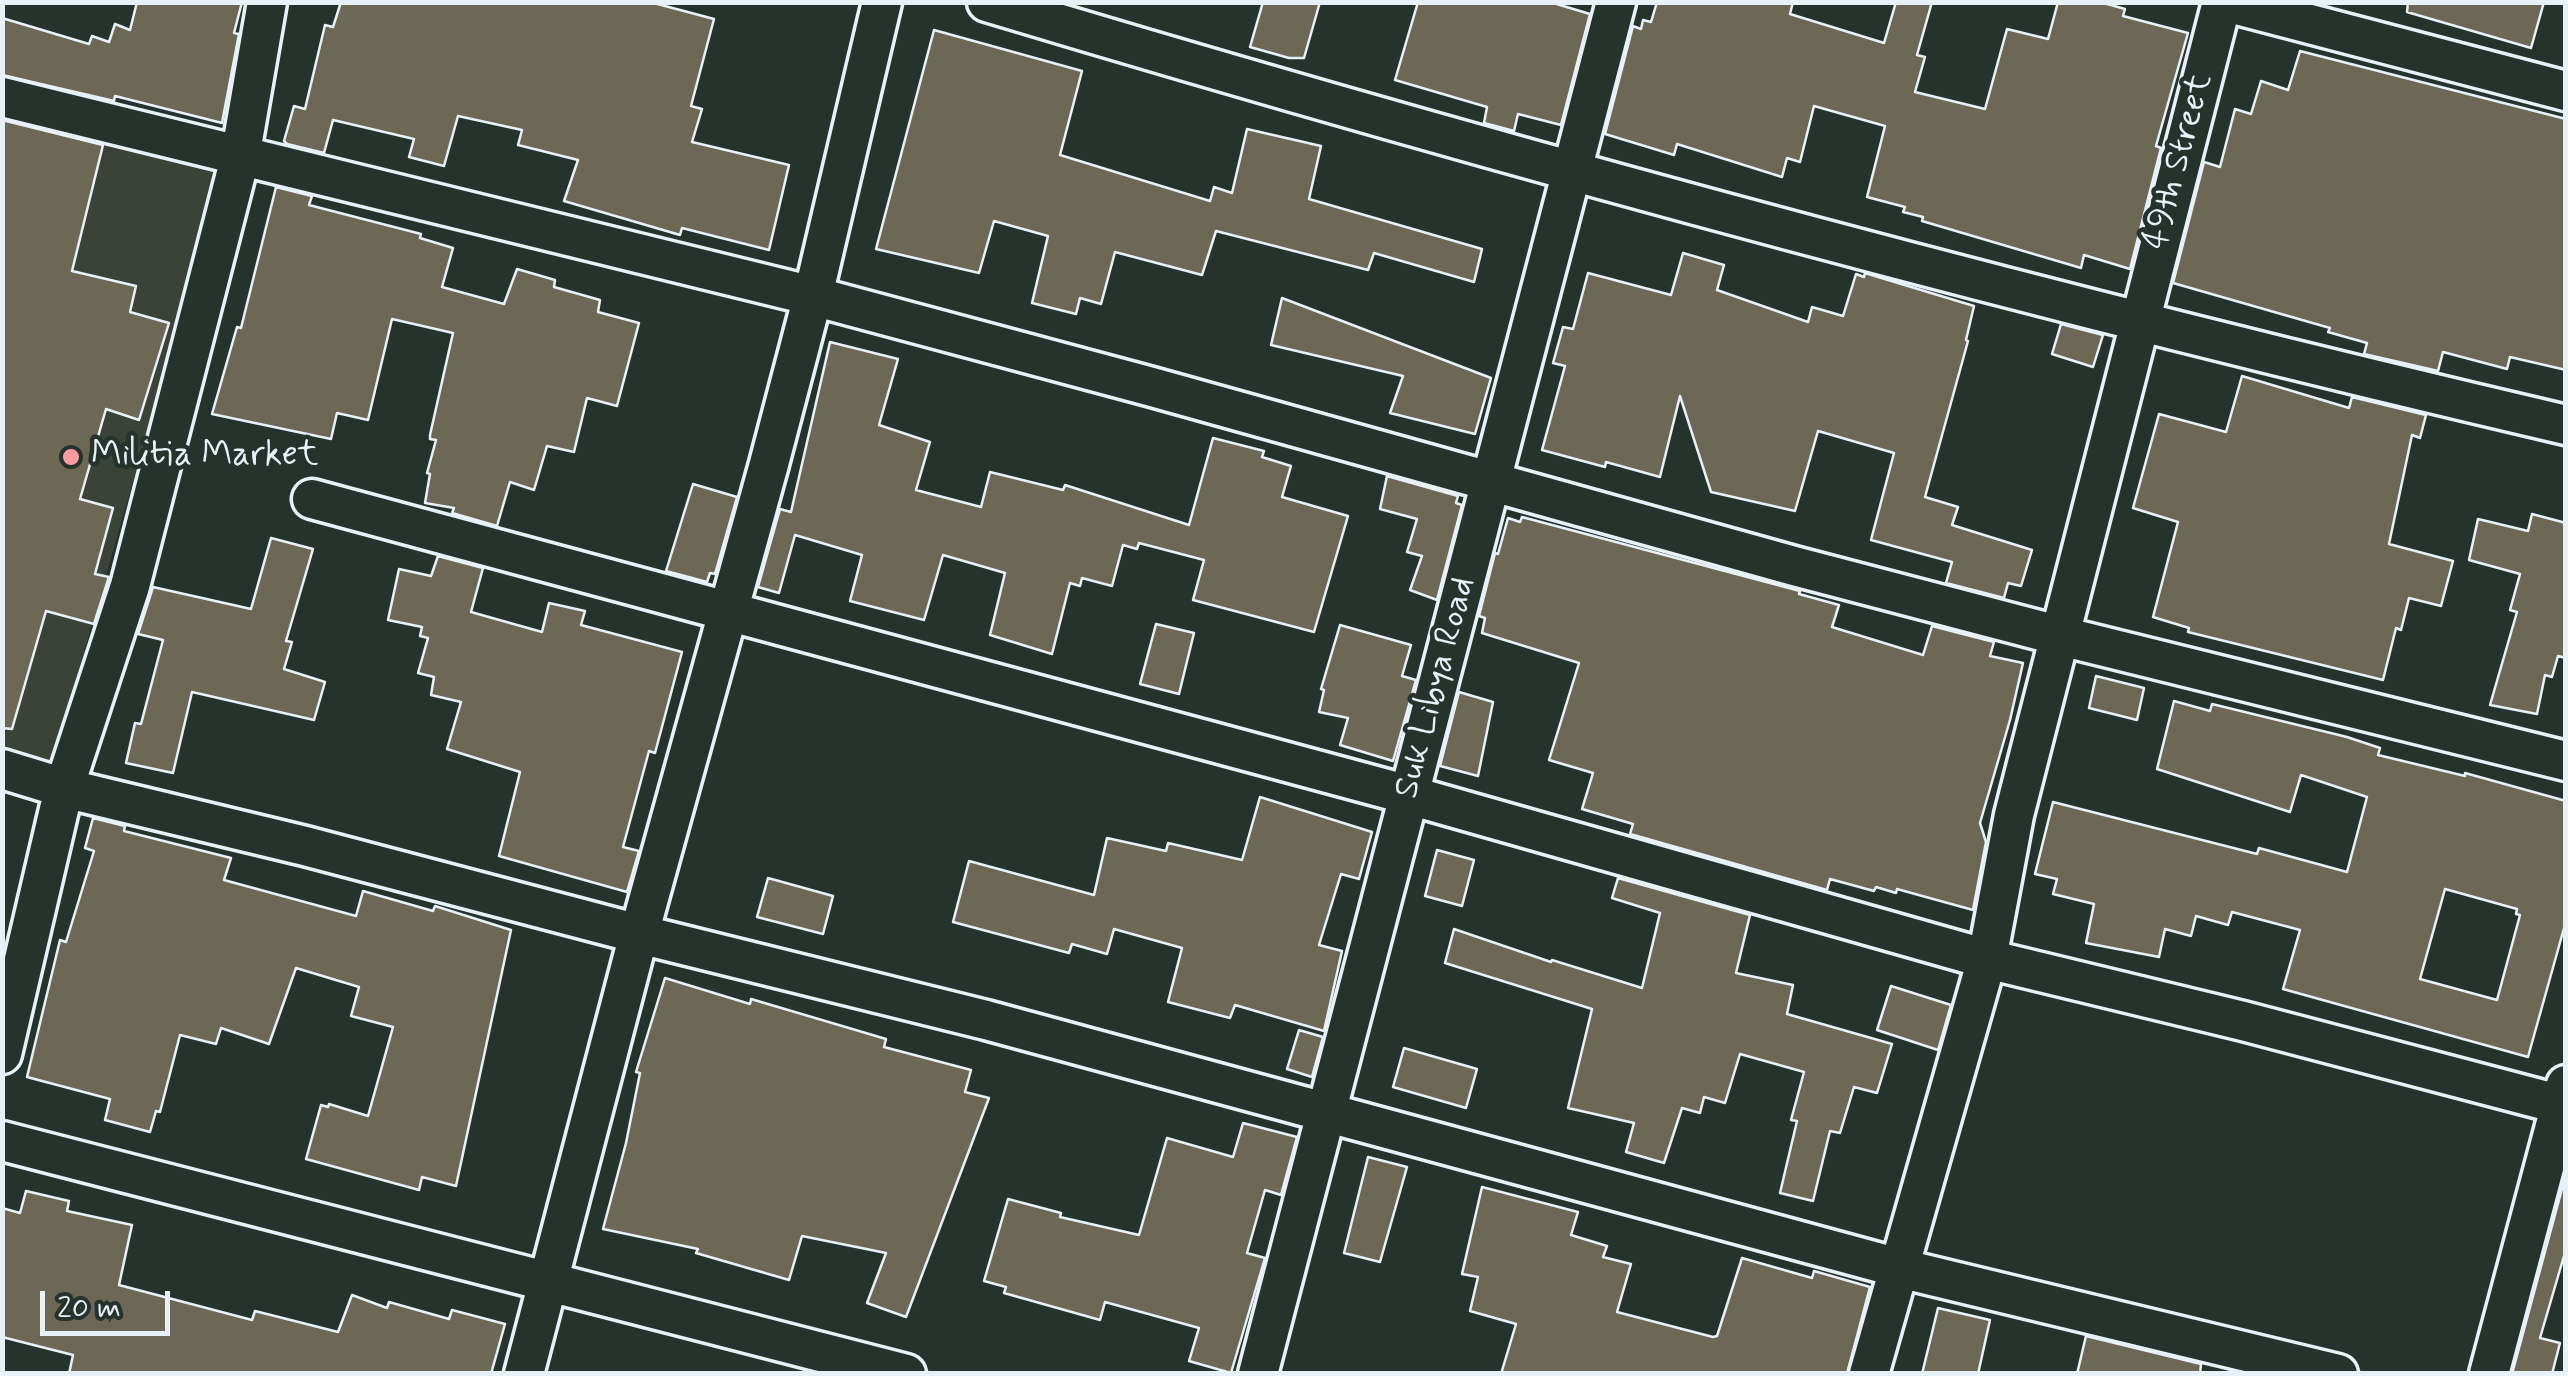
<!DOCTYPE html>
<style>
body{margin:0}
#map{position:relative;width:2568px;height:1376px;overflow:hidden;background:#26332d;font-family:Mynerve,sans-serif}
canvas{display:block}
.frame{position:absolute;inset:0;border:5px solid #e8f1f8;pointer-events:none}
.scale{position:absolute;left:40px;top:1291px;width:130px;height:45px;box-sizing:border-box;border:5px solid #e8f1f8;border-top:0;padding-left:12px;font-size:30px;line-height:35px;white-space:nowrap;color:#e8f1f8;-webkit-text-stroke:8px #26332d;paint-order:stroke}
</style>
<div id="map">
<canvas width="2568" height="1376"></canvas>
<div class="frame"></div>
<div class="scale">20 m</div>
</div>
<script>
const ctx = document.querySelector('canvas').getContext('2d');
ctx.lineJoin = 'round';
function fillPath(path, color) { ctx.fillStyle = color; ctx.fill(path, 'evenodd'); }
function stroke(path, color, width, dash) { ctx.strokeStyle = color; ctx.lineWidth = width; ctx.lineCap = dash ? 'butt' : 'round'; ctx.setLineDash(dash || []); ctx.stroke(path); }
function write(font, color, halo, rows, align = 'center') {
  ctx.font = font + ' Mynerve,sans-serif'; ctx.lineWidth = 9; ctx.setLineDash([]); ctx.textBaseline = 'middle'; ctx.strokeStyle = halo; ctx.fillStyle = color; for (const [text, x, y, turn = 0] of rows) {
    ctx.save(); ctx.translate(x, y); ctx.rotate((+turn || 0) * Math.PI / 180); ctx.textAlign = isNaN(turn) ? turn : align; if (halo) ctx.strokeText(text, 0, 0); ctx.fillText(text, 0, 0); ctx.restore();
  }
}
fillPath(new Path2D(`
 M2 105 224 166 52 762 3 748Z`), '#3b4339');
const building = new Path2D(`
 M137 2H242L234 33 239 34 222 123 115 96 114 101 2 75V18L89 44 92 36 109 42 115 24 130 30Z
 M341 2H650L714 19 691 106 702 109 692 142 789 165 769 250 682 228 680 235 564 201 578 160 518 145 522 130 458 116 444 166 409 157 414 139 333 120 324 153 287 144 284 141 294 106 305 109 325 25 333 27Z
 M1263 2H1320L1304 58H1289L1250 47Z
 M1418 2H1550L1590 14 1561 125 1518 114 1514 131 1484 123 1487 107 1395 80Z
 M1657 2H1793L1790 14 1884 43 1896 2H1932L1917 55 1925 57 1915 92 1985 109 2007 29 2048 39 2058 2H2100L2125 9 2123 16 2188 33 2156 146 2161 148 2130 269 2084 255 2081 268 1922 221 1923 217 1903 212 1905 207 1867 197 1885 126 1814 106 1800 162 1787 158 1782 177 1677 144 1674 155 1605 134 1633 26 1641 29 1643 20 1651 22Z
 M2408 2H2544L2531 48 2407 12Z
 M934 30 1082 71 1060 155 1210 201 1214 187 1232 193 1247 129 1321 146 1309 199 1482 249 1474 282 1374 253 1368 270 1216 231 1202 275 1115 252 1101 304 1080 298 1076 314 1032 303 1048 236 994 221 979 273 876 249Z
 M2300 51 2566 119V370L2510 357 2507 369 2443 352 2438 371 2364 354 2367 343 2328 332 2330 328 2173 283 2204 162 2220 167 2235 109 2251 114 2261 81 2288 90Z
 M2 120 103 145 72 271 136 286 130 312 169 323 139 420 106 409 80 499 113 508 95 574 109 577 94 624 46 611 12 729 2 728Z
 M276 187 312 196 309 205 421 234 420 238 453 248 442 287 504 304 517 269 555 280 554 287 600 300 598 312 639 323 617 406 587 398 574 452 547 446 534 490 510 482 497 526 452 513 454 508 425 503 430 474 427 473 436 440 430 439V435L453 333 392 319 368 420 337 413 331 439 212 414 237 327 241 328Z
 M1683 253 1724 265 1717 290 1808 322 1812 307 1843 316 1856 274 1864 277 1865 273 1974 306 1966 340 1968 341 1925 497 1958 507 1952 525 2032 550 2021 586 2008 583 2004 598 1946 583 1952 562 1871 540 1894 453 1818 431 1795 511 1711 492 1680 396 1660 477 1606 462 1605 467 1542 450 1565 366 1553 363 1563 327 1573 329 1588 273 1671 295Z
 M1282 298 1491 378 1475 434 1390 413 1403 376 1271 345Z
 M2061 324 2103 335 2093 367 2052 354Z
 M830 342 898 359 879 425 930 442 916 490 981 507 990 472 1063 490 1065 485 1189 525 1213 438 1264 451 1262 457 1291 466 1282 497 1348 516 1314 632 1193 600 1204 560 1139 543 1137 549 1123 545 1112 586 1082 578 1080 586 1070 583 1052 654 990 635 1005 573 943 555 924 620 850 601 862 555 795 535 779 593 758 587 780 509 791 512Z
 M2242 376 2349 408 2352 397 2426 415 2420 438 2412 435 2389 544 2453 561 2441 606 2409 598 2401 630 2396 628 2383 680 2188 632 2189 628 2153 617 2178 522 2133 508 2159 414 2226 432Z
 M1387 476 1458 496 1456 503 1462 505 1437 600 1410 590 1422 556 1407 552 1417 519 1380 509Z
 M693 484 737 497 715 574 710 573 707 582 666 571Z
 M2532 514 2566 523V658L2558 656 2552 677 2545 675 2537 714 2490 705 2517 612 2510 610 2520 574 2469 560 2478 519 2528 531Z
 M1522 517 1800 591 1799 594 1839 605 1832 627 1923 655 1932 626 1994 642 1990 656 2023 663 2010 720 1980 823 1986 842 1973 910 1897 889 1896 893 1876 887 1874 891 1830 879 1827 890 1630 834 1633 824 1582 809 1593 773 1549 760 1579 663 1482 633 1485 618 1479 616 1495 553 1498 554 1508 518 1520 522Z
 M271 538 313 549 286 641 292 642 284 669 325 682 314 720 192 692 173 773 126 763 135 723 141 724 163 640 138 634 153 587 251 609Z
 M438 556 483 568 471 612 542 632 549 603 585 611 581 625 682 652 655 753 649 751 623 847 639 851 627 892 499 856 520 772 447 749 461 702 431 695 434 677 418 673 428 638 420 636 422 627 388 620 399 569 431 576Z
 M1156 624 1194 633 1179 694 1140 684Z
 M1340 625 1411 645 1402 676 1416 680 1393 761 1340 745 1348 718 1319 712 1324 690 1321 689Z
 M2096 676 2144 688 2137 720 2089 708Z
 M1459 692 1493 702 1478 776 1440 766Z
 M2174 701 2210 711 2212 704 2347 737 2380 748 2378 755 2465 776V773L2566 801V921L2528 1057 2283 989 2300 930 2232 912 2228 925 2196 916 2191 936 2165 929 2159 957 2086 943 2094 904 2053 894 2057 879 2035 874 2053 802 2257 854 2259 848 2347 872 2367 797 2301 775 2290 812 2157 769ZM2445 889 2517 909 2516 914 2520 915 2497 1000 2420 979Z
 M1260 797 1372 832 1359 879 1341 874 1319 945 1342 951 1324 1031 1235 1005 1230 1018 1168 1002 1182 948 1114 929 1107 954 1072 944 1069 953 953 922 969 861 1094 895 1107 838 1166 851 1168 843 1242 860Z
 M93 818 125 826 124 831 231 858 224 880 356 916 363 891 433 911 435 906 511 930 456 1186 422 1177 419 1190 306 1159 321 1105 328 1107 329 1104 368 1116 393 1027 351 1016 359 987 296 968 269 1044 221 1028 216 1044 180 1035 160 1112 156 1111 150 1132 105 1120 110 1099 27 1077 60 940 66 942 94 851 85 848Z
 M1437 850 1474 860 1462 906 1425 896Z
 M768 878 833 896 823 934 757 917Z
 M1618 878 1750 915 1736 973 1793 985 1787 1014 1892 1044 1877 1093 1854 1087 1840 1133 1830 1131 1813 1201 1780 1193 1797 1121 1791 1120 1804 1072 1740 1054 1725 1103 1704 1097 1700 1113 1682 1108 1664 1163 1626 1152 1634 1123 1568 1108 1592 1009 1445 963 1454 929 1551 962 1552 960 1642 988 1660 913 1612 898Z
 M665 978 750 1004 751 999 886 1039 884 1047 971 1070 965 1092 989 1098 906 1317 867 1303 886 1253 802 1236 789 1280 696 1253 698 1249 603 1229 626 1143 640 1073 636 1072Z
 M1891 986 1951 1005 1938 1050 1877 1030Z
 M1299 1030 1323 1037 1312 1077 1287 1069Z
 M1404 1048 1477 1069 1466 1108 1393 1087Z
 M1243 1123 1297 1137 1281 1195 1265 1190 1247 1253 1265 1258 1231 1373 1189 1361 1199 1328 1105 1302 1100 1320 1004 1293 1006 1287 984 1281 1008 1199 1061 1213 1060 1217 1139 1235 1167 1138 1233 1157Z
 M1368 1157 1407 1167 1380 1262 1344 1253Z
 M2566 1174V1249L2540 1338 2560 1343 2552 1374H2512Z
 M1482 1187 1578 1212 1571 1235 1607 1246 1603 1257 1631 1264 1617 1312 1713 1337 1717 1336 1742 1258 1812 1278 1814 1271 1870 1287 1847 1374H1501L1516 1324 1470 1311 1478 1277 1462 1274Z
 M26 1191 69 1201 67 1211 132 1225 119 1285 252 1320 255 1311 338 1332 352 1295 387 1308 389 1302 449 1319 452 1310 505 1324 491 1374H69L73 1355 2 1337V1208L20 1213Z
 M1938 1308 1990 1320 1978 1374H1922Z
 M2086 1336 2201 1364 2200 1374H2077Z`);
fillPath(building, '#6c6855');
stroke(building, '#e8f1f8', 2.5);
const street = new Path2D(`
 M987 2C1509 159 2035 301 2566 425
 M2226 2 2566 91
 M2 97 813 296 1152 387 1794 566 2061 636 2566 761
 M312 499 1409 795 1987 959 2243 1021 2566 1106
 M2 769 64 788 305 846 639 934 986 1020 1899 1268 2338 1374
 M2 1054 64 788 130 586 240 158 267 2
 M2 1141 906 1374
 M524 1374 639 934 769 464 813 296 882 2
 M1258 1374 1616 2
 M1869 1374 1987 959 2014 815 2222 2
 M2489 1374 2566 1085`);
stroke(street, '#e8f1f8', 45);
stroke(street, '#26332d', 38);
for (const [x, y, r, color] of [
 [71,457,10,"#ff9aa2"]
]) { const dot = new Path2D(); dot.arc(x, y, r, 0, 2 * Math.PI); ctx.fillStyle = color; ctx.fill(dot); stroke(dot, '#26332d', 4); }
write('35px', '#e8f1f8', '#26332d', [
 ["49th Street",2180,162,-75],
 ["Suk Libya Road",1437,688,-75]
]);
write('35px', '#e8f1f8', '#26332d', [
 ["Militia Market",91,457]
], 'left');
</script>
